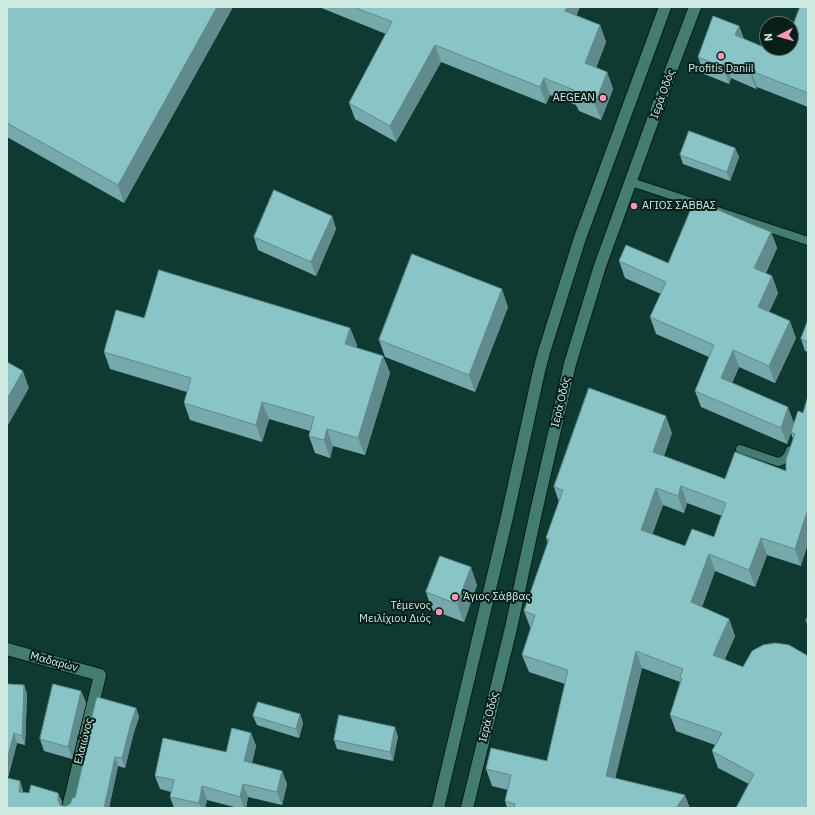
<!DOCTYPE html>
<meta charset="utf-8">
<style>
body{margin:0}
#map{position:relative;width:815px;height:815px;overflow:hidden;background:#0e3a32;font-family:"IBM Plex Sans",sans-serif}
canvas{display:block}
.frame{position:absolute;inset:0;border:8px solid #cfebe4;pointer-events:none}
.north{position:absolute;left:759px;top:16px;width:40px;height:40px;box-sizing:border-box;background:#071e19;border:1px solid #57706a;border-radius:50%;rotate:264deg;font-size:11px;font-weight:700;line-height:16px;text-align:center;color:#cfebe4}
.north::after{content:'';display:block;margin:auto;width:14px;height:18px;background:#f09ab6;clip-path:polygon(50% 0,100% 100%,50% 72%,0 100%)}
</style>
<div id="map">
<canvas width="815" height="815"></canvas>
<div class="frame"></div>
<div class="north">N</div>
</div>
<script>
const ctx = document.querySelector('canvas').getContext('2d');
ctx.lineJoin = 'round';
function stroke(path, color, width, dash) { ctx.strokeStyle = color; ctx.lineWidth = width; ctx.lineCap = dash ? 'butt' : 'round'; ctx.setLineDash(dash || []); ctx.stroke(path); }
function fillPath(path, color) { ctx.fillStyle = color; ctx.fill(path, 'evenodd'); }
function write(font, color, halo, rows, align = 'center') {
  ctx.font = font + ' "IBM Plex Sans",sans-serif'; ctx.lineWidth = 4; ctx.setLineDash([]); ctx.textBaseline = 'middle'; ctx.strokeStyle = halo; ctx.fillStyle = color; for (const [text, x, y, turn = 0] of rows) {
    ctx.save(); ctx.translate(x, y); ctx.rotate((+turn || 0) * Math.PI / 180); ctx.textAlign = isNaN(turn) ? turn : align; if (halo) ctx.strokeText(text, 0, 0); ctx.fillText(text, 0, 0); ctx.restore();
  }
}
const lane = new Path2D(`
 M631 182 704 206
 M717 211 808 241
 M740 449 778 462C786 460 788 456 790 450`);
const street = new Path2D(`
 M7 649 100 675 68 808`);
const secondary = new Path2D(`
 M438 808 507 517 539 371 544 352 580 238 665 7
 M467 808 511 628 536 512 570 364 600 266 667 81 695 7`);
stroke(lane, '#021f1a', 10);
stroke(street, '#021f1a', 14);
stroke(secondary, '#021f1a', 14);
stroke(lane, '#457c70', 8);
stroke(street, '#457c70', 12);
stroke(secondary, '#457c70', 12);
fillPath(new Path2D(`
 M7 7H233L124 203 7 137Z
 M319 7H580L576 16 600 25 606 42 596 68 607 72 613 89 601 120 579 111 576 105 550 95 546 104 441 62 396 142 355 119 349 103 386 34Z
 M808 7V107L757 87 756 89 731 78 729 84 704 74 698 57 739 26 744 39 782 55Z
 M735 148 739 157 730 181 683 164 680 155Z
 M332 216 336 229 316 276 258 250 254 237Z
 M751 224 771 232 777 248 766 273 772 276 778 293 769 312 796 338 775 383 739 367 732 383 794 423 801 566 767 555 755 587 715 571 702 607 729 619 735 636 725 659 808 808 749 784 718 768 712 751 715 745 676 731 670 715 680 682 642 668 615 778 690 808H507L505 801 508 790 492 786 486 769 547 761 565 684 529 672 522 655 531 628 530 627 524 611 548 543 546 538 559 502 554 487 672 433 664 456 725 479 786 471 793 439 791 433 787 444 701 407 695 391 709 357 656 334 650 317 661 294 625 278 619 261 668 263ZM687 503 722 516 714 537 685 546 652 534 663 505 684 513Z
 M508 307 475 392 385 357 379 340Z
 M808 320V352L805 351 801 339Z
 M350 328 357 345 356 348 383 356 390 373 365 455 333 446 330 458 315 453 309 436 310 431 269 419 262 442 190 420 184 403 187 392 110 369 104 352Z
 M477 585 464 622 432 610 426 592Z
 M806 621 808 622V627Z
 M7 684 24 685 27 694 25 745 17 743 8 778 20 781 23 791V792L29 793H58L62 802 61 805 63 806H66L70 804 75 798 84 757 83 754 136 708 139 717 134 732 125 768 118 766 109 808H7Z
 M81 691 86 703 72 759 44 751 40 739Z
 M300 714 303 723 299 738 257 725 253 716Z
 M251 733 256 746 252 763 282 771 287 784 282 805 248 797 246 808H238L207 800 205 808H174L170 797 171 792 160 789 155 776 226 752Z
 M398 736 393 761 337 749 334 740Z`), '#76a9ab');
fillPath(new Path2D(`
 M217 7H233L124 203 118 185Z
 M567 7H580L571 28 565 11Z
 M600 25 606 42 591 80 585 63Z
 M739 26 745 42 735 35Z
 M435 45 441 62 396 142 390 126Z
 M725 62 731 78 729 84 723 67Z
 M751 71 757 87 756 89 750 72Z
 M607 72 613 89 601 120 595 104Z
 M544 78 550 95 546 104 540 87Z
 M735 148 739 157 730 181 727 172Z
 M332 216 336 229 316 276 311 262Z
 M771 232 777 248 760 284 754 268Z
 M772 276 778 293 764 323 758 307Z
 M502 289 508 307 475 392 469 375Z
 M790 321 796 338 775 383 769 366Z
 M350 328 357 345 352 362 345 344Z
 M733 350 739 367 727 394 721 378Z
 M383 356 390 373 365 455 358 438Z
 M23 371 29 388 7 427V399Z
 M262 402 269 419 262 442 256 425Z
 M788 407 794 423 787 444 781 428Z
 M666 416 672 433 659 469 653 452Z
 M327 429 333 446 330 458 324 440Z
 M681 486 687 503 684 513 678 496Z
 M656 488 663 505 648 547 641 530Z
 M808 509V544L801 566 795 549Z
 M761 538 767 555 755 587 749 570Z
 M709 554 715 571 697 619 691 602Z
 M471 567 477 585 464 622 457 604Z
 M729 619 735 636 719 671 713 655Z
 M636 651 642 668 612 792 606 776Z
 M24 685 27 694 25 745 22 736Z
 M81 691 86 703 72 759 68 747Z
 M136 708 139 717 134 732 125 768 122 758 131 723Z
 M300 714 303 723 299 738 296 729Z
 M395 727 398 736 393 761 390 752Z
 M14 733 17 743 7 780V759Z
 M251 733 256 746 249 774 244 761Z
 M115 757 118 766 109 808H104Z
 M282 771 287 784 282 805 277 792Z
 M20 781 23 791 22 801 19 792Z
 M243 784 248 797 246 808H244L240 797Z
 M202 786 207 800 205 808H201L199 803Z
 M58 793 62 802 61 808 58 801Z
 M685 795 690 808H676Z`), '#608a8b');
const building = new Path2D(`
 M7 7H217L118 185 7 123Z
 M354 7H567L565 11 600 25 585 63 607 72 595 104 573 95 574 90 544 78 540 87 435 45 390 126 349 103 392 22Z
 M800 7H808V93L751 71 750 72 725 62 723 67 698 57 713 16 739 26 735 35 782 55 785 48H791V31Z
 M689 131 735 148 727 172 680 155Z
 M274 190 332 216 311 262 254 237Z
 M695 200 751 224 771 232 754 268 772 276 758 307 790 321 769 366 733 350 721 378 788 407 781 428 695 391 714 345 650 317 666 282 619 261 626 245 668 263Z
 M412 254 502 289 469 375 379 340Z
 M159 270 350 328 345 344 383 356 358 438 327 429 324 440 309 436 314 417 262 402 256 425 184 403 191 378 104 352 116 310 144 318Z
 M808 320V342L801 339Z
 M7 362 23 371 7 399Z
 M589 388 666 416 653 452 725 479 735 452 786 471V459L795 434 791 432 798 411 803 413 807 399H808V509L795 549 761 538 749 570 709 554 691 602 729 619 713 655 743 667 752 651 763 645 775 643 789 645 808 656V808H736L754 774 712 751 722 733 670 715 682 678 680 677 683 669 636 651 606 776 685 795 676 808H514L515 804 505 801 511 775 486 769 491 748 547 761 568 670 522 655 535 615 524 611 549 539 546 538 563 490 554 487ZM681 486 726 503 714 537 692 529 685 546 641 530 656 488 678 496Z
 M440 556 471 567 457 604 426 592Z
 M808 616V622L806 621Z
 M7 684 24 685 22 736 14 733 7 759Z
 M53 684 81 691 68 747 40 739Z
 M97 697 136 708 131 723 122 758 115 757 104 808H7V778L20 781 19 792 29 793 31 785 58 793V801L60 805 63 806H66L70 804 73 797 75 798 85 755 83 754Z
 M258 702 300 714 296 729 253 716Z
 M339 715 395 727 390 752 334 740Z
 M232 728 251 733 244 761 282 771 277 792 243 784 240 797 202 786 199 803 170 797 174 780 155 776 163 738 226 752Z`);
fillPath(building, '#89c5c7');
stroke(building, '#608a8b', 1);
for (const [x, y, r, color] of [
 [721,56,4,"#f09ab6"],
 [603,98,4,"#f09ab6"],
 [634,206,4,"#f09ab6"],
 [455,597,4,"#f09ab6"],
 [439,612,4,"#f09ab6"]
]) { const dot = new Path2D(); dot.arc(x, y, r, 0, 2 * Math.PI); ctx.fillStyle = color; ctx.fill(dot); stroke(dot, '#071e19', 1.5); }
write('11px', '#cfebe4', '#071e19', [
 ["Profitis Daniil",721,69,"center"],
 ["AEGEAN",595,98],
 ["ΑΓΙΟΣ ΣΑΒΒΑΣ",642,206,"left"],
 ["Άγιος Σάββας",463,597,"left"],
 ["Τέμενος",431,606],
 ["Μειλίχιου Διός",431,619]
], 'right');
write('11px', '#cfebe4', '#071e19', [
 ["Ιερά Οδός",663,94,-70],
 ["Ιερά Οδός",561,402,-77],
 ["Μαδαρών",54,662,15],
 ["Ιερά Οδός",489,717,-76],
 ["Ελαιώνος",84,741,-76]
]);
</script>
